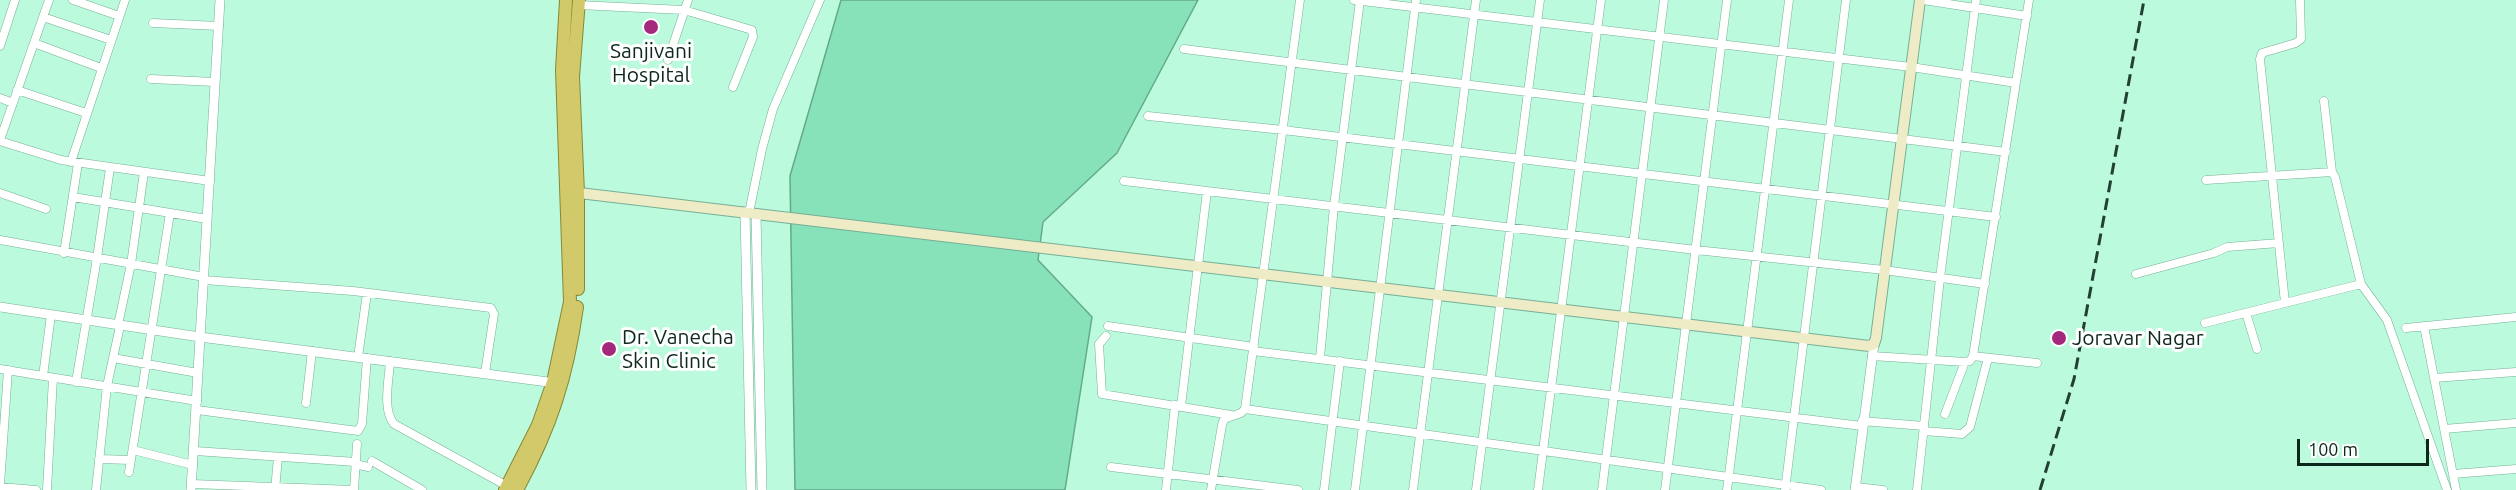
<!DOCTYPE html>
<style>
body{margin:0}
#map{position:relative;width:2516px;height:490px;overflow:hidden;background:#bcfadd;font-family:Ubuntu,sans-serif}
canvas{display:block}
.scale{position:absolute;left:2297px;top:439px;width:132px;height:27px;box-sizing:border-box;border:3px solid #0e271d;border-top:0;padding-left:8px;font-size:18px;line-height:21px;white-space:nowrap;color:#0e271d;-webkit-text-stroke:4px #fff;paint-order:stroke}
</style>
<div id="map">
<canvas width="2516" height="490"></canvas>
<div class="scale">100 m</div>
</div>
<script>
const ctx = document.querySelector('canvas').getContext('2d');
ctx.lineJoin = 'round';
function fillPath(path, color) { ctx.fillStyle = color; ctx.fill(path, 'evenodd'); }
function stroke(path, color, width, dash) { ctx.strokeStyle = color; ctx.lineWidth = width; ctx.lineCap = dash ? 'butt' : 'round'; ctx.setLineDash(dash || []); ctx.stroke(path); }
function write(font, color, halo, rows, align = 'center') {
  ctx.font = font + ' Ubuntu,sans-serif'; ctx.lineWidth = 6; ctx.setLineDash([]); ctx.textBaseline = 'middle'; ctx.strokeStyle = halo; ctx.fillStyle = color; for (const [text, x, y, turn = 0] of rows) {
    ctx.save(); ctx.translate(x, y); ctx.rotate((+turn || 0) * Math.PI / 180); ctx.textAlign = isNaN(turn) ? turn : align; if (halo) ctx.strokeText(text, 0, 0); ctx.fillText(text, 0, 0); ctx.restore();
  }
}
const water = new Path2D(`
 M841 0H1198L1117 153 1043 222 1038 260 1092 317 1065 490H795L790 176Z`);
fillPath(water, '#87e2ba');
stroke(water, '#63aa8b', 1.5);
const minor = new Path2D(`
 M73 0 119 16
 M1354 0 1911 67 2016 83
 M1923 0 2027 16
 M578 5 684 10 752 30 753 37 733 87
 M43 17 111 40
 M153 23 219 26
 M34 43 101 68
 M0 46 15 0
 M1184 49 2006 152
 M668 60 688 0
 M151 79 215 82
 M17 90 86 113
 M0 98 13 103
 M2324 101 2332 172
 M1148 116 1283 130 1996 217
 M0 140 49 0
 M0 141 61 160 210 181
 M71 162 125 0
 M2206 180 2332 172 2335 177 2361 284 2387 320 2447 490
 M1124 181 1696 250 1884 270 1985 284
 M0 193 46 209
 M73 197 207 219
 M749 213 762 149 773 109 820 0
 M0 240 204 277
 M64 253 78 163
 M2136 274 2214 253 2227 247 2279 243
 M204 280 353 291 491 308 494 314 485 373
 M2285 303 2260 59 2262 53 2296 43 2301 39 2300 0
 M2246 313 2257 349
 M2205 323 2361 284
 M118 325 131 264 144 172
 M1108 326 1254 347
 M2424 326 2456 490
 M2406 328 2516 317
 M1106 336 1099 344 1102 394 1231 415
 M1253 351 1862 426
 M1872 356 1965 362 1970 361 1973 356 2029 0
 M1973 356 2037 363
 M358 357 367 293
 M113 358 198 373
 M1320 358 1334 206 1360 0
 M390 361C389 381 382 409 394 424L507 486
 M0 369 197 401
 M43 376 51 315
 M2434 378 2516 372
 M76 382 97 258 110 168
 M306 403 312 351
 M1181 406 1207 191
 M1245 409 1821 490
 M197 410 358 431 362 424 367 358
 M1945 414 1965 362
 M1862 421 1924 426
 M2444 429 2516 423
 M1924 431 1962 434 1970 427 1988 358
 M133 450 193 465
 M195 451 356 462
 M99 459 131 460
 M372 461 422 490
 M355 464 368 467
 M1111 467 1298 490
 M129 472 170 213
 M2453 474 2516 469
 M192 484 354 490
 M0 485 8 370
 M0 487 36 490
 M1856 487 1883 490
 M47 490 53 378
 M96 490 107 386 120 326
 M275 490 278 457
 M354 490 357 444
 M1166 490 1175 405
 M1211 490 1222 425 1224 419 1241 413 1245 409 1300 0
 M1324 490 1340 361
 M1355 490 1416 0
 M1413 490 1476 0
 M1476 490 1540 0
 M1538 490 1601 0
 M1602 490 1664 0
 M1665 490 1727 0
 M1727 490 1789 0
 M1785 490 1846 0
 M1917 490 1940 278 1976 0`);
const tertiary = new Path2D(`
 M745 212 751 490
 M756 214 762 490
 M0 307 200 337 556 383
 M191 490 220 0
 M1855 490 1874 344`);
const secondary = new Path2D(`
 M571 192 1869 346 1874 344 1876 338 1920 0`);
const trunk = new Path2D(`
 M578 289V193L573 77 579 0
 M505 490 538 425 553 382 570 302 562 70 566 0
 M517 490C551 427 567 378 577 307`);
stroke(minor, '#75b095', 9);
stroke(tertiary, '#75b095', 10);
stroke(secondary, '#75b095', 12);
stroke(trunk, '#868837', 14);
stroke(minor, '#fff', 8);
stroke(tertiary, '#fff', 9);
stroke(secondary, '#eeebc7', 10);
stroke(trunk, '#d2ca6a', 12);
stroke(new Path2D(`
 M2040 490 2074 379 2144 0`), '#234034', 3, [12, 6]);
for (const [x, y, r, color] of [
 [651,27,8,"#a4287b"],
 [2059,338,8,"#a4287b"],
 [609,349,8,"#a4287b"]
]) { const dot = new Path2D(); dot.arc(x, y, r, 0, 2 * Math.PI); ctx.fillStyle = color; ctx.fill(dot); stroke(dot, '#fff', 2); }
write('21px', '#0e271d', '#fff', [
 ["Sanjivani",651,51,"center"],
 ["Hospital",651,75,"center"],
 ["Dr. Vanecha",622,337],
 ["Skin Clinic",622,361],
 ["Joravar Nagar",2072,338]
], 'left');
</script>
